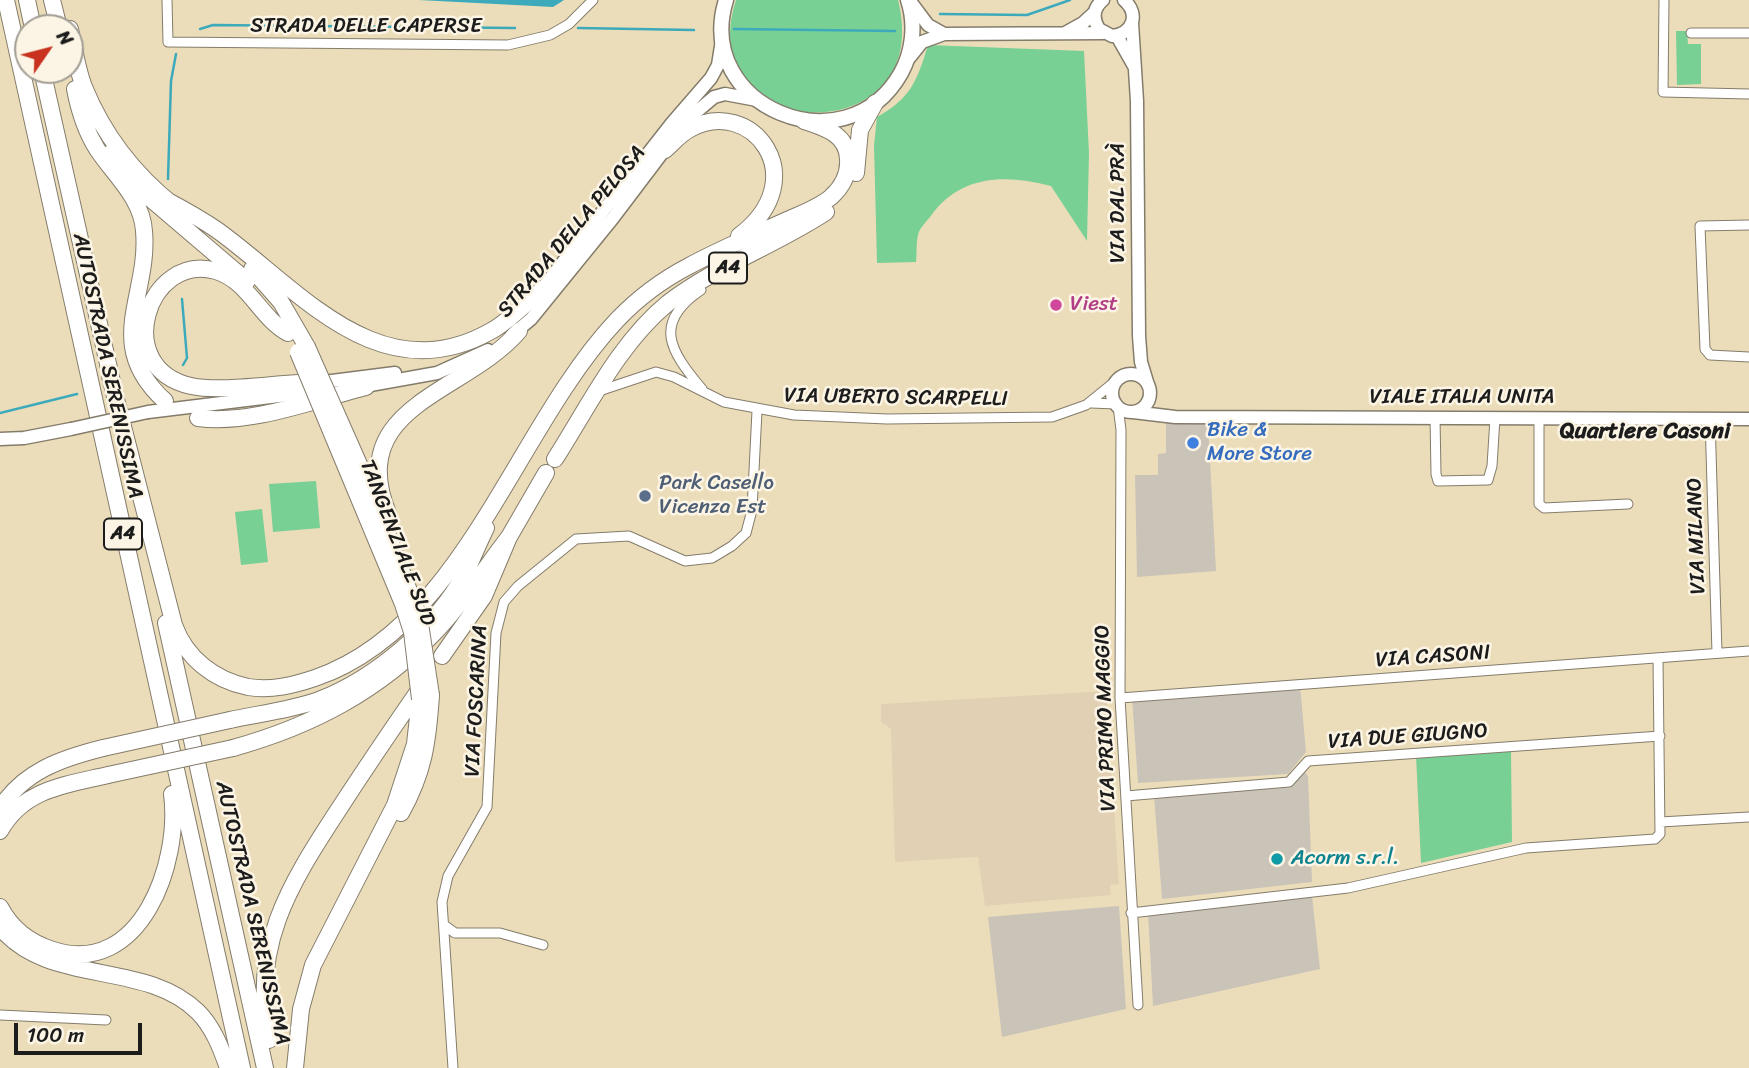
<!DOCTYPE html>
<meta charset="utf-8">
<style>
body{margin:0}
#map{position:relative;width:1749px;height:1068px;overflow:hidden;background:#ecddba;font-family:Sriracha,sans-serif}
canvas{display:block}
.north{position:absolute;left:14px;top:14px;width:70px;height:70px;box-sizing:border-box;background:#fcf5e5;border:2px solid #a29e95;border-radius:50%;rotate:55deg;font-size:19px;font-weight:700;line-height:28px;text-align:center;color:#1c1c1c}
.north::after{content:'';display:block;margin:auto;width:24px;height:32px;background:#c8321e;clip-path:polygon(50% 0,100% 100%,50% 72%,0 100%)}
.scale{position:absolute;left:14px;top:1023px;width:128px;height:32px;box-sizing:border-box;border:4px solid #1c1c1c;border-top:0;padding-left:9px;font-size:21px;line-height:24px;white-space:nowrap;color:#1c1c1c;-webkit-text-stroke:5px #fcf5e5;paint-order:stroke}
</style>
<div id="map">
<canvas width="1749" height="1068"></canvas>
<div class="north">N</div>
<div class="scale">100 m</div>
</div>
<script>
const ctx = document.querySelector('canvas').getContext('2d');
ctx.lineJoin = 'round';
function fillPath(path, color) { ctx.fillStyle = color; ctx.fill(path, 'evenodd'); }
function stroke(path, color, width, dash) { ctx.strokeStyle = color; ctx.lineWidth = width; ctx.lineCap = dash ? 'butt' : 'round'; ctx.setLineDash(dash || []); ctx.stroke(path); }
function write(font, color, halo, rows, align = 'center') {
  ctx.font = font + ' Sriracha,sans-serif'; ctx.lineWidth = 5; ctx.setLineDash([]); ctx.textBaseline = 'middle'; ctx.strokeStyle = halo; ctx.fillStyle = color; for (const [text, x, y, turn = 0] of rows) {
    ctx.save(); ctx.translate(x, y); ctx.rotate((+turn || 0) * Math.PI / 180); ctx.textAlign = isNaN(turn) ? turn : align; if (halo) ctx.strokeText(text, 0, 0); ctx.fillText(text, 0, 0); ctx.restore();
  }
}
fillPath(new Path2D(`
 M1106 691 1119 884 1110 885 1111 895 985 906 978 857 895 862 891 729 881 722V704Z`), '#e2d0b4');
fillPath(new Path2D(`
 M1178 421 1208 423 1216 571 1137 577 1135 475H1158V454L1166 453V423Z
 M1300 685 1306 752 1288 774 1138 783 1132 698Z
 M1304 771 1308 776 1312 882 1162 899 1154 795 1294 784Z
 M1312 896 1320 969 1153 1006 1148 913Z
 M1119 906 1126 1009 1002 1037 988 917Z`), '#cac3b8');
fillPath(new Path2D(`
 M736 0H898C937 154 689 146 736 0Z
 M1676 31H1687L1688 44H1701V84L1677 85Z
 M928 45 1084 51 1089 153 1087 241 1051 186C1004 174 960 175 930 217 926 222 919 229 918 235 916 243 917 254 916 262L877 263 874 145 877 117C911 98 917 81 928 45Z
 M316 481 320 528 273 532 269 484Z
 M262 509 268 562 241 565 235 512Z
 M1511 749 1512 842 1421 863 1416 755Z`), '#78d095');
fillPath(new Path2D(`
 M419 0H564L553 7Z`), '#3daabc');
stroke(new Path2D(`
 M940 14 1027 15 1070 0
 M578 28 694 30
 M200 29 213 25 515 28
 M734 29 895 31
 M168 179 171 81 176 54
 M182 299 187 358 183 365
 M0 413 77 394`), '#3daabc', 2.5);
const street = new Path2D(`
 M167 0 168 42 508 45 550 35 569 24 593 0
 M1664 0 1663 92 1749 94
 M1691 33H1749
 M1749 225 1700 226 1705 349 1710 355 1749 357
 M701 290C652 323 670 351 702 389
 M599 391 656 372 674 377 724 402 794 415 887 419 1052 417 1086 405 1117 380
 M1091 403 1116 404
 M1118 406 1121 430 1120 698 1138 1005
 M1435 417 1436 474 1438 481 1488 480 1492 466 1495 418
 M1539 418V504L1544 508 1628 504
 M1710 418 1717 653
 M1120 698 1749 651
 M1126 796 1289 782 1308 761 1660 736
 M1660 822 1749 817
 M1131 913 1348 888 1526 848 1655 839 1660 834 1658 658
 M444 925 455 933H500L543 945
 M0 1015 106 1020
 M453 1068 442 902 448 876 487 807 496 633 504 602 518 586 576 539 629 536 685 561 712 558 732 546 746 533 752 510 757 411`);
const secondary = new Path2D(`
 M1103 0C1093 8 1092 18 1099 29L1112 36C1133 34 1140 14 1124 0
 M910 1 928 25 944 34
 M1132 23 1137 101 1139 336 1141 362 1148 385
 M1065 33 1083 23 1095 12
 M1117 36 1134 66
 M910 57 922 42 944 34 1103 33
 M538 294 672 123 711 78 718 65 722 40
 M512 335 531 319 613 218 688 119 714 97 725 94 757 100
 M1112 393a19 19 0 1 1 38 0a19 19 0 1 1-38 0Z
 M316 383 395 373
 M359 387 437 373 488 350
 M148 412 320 391
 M1133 412 1175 417 1749 419
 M0 439 24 438 71 429`);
const primary = new Path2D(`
 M726 0C693 107 846 170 901 73 913 51 916 24 908 0`);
const highway = new Path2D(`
 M6 0 242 1068
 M27 0 33 28
 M52 0 59 28
 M70 29C74 48 77 69 84 87 103 134 135 175 174 206
 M42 70 113 386
 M75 89C79 110 85 130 97 149 114 175 142 198 144 231 150 296 102 344 165 401
 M665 150C673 143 680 134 690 129 751 95 816 178 739 236
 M109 154 132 183 247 281
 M856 173 860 130 875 103
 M166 200C183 209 201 219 217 230 298 288 379 394 491 331 511 320 526 302 544 288
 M252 269 281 302 307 347
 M288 333C260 318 249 281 216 271 148 251 110 368 191 386 223 393 283 382 319 382
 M110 376 174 625C186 658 214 680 248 687 271 691 294 685 315 678 464 627 515 428 617 320 638 298 662 280 689 266 720 249 752 236 785 221 800 214 818 208 831 197 842 187 849 174 848 159 847 134 825 128 804 121
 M198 418C251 425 314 400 366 387
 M555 459C589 406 619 343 668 303 716 266 776 245 826 212
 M389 516C343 405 464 395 519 331
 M166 623 265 1068
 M442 656 484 596 509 537 546 473
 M230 720C258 714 291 710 319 700 376 678 437 626 466 572 473 557 479 542 486 528
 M233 748C312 726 379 691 436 631 463 603 485 568 509 537
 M0 809C23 771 63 758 103 748
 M401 813C424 772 428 741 431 695
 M0 831C23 789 65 785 108 775
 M0 907C11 928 30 943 53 950 141 978 181 862 172 794
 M0 927C49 987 144 959 198 1012 213 1027 221 1048 228 1068
 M269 1040C251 947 288 887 337 812 363 772 390 732 417 693
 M295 1068 301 1009 313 965 395 805 415 744 420 699`);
stroke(street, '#847c6b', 11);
stroke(secondary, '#847c6b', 15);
stroke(primary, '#847c6b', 17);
stroke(highway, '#847c6b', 18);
stroke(street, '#fff', 9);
stroke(secondary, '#fff', 12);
stroke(primary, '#fff', 14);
stroke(highway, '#fff', 16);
const secondaryBridge = new Path2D(`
 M71 429 148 412`);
const highwayBridge = new Path2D(`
 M307 347 373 496 419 617 431 695
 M298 352 403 604 412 632 420 699
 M103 748 230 720
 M108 775 233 748`);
stroke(secondaryBridge, '#847c6b', 15, []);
stroke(highwayBridge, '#847c6b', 18, []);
stroke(secondaryBridge, '#fff', 12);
stroke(highwayBridge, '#fff', 16);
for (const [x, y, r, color] of [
 [1056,305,7,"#d1479c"],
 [1193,443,7,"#3f7fe0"],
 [645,496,7,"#5c6f8a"],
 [1277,859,7,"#0f9aa8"]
]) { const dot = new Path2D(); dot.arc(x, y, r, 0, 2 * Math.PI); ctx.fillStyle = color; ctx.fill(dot); stroke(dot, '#fcf5e5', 2.5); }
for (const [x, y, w] of [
 [728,268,38],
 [123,534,38]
]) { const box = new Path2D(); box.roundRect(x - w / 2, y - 15.5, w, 31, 5); ctx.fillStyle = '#fcf5e5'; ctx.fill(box); stroke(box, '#1c1c1c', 2); }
write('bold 19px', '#1c1c1c', null, [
 ["A4",728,268],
 ["A4",123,534]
]);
write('21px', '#1c1c1c', '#fcf5e5', [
 ["STRADA DELLE CAPERSE",366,27],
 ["VIA DAL PRÀ",1119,203,-90],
 ["STRADA DELLA PELOSA",572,232,-50],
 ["AUTOSTRADA SERENISSIMA",107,366,78],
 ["VIA UBERTO SCARPELLI",896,398,1],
 ["VIALE ITALIA UNITA",1462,398],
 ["VIA MILANO",1697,536,-92],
 ["TANGENZIALE SUD",397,543,69],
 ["VIA CASONI",1433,657,-4],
 ["VIA FOSCARINA",477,701,-87],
 ["VIA PRIMO MAGGIO",1106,718,-92],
 ["VIA DUE GIUGNO",1408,737,-4],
 ["AUTOSTRADA SERENISSIMA",252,913,77]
]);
write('21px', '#b23c85', '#fcf5e5', [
 ["Viest",1070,305]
], 'left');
write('21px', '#366cbe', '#fcf5e5', [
 ["Bike &",1207,431],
 ["More Store",1207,455]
], 'left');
write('21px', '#4e5e75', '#fcf5e5', [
 ["Park Casello",659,484],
 ["Vicenza Est",659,508]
], 'left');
write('21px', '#0d838f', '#fcf5e5', [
 ["Acorm s.r.l.",1291,859]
], 'left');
write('bold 23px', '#1c1c1c', '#fcf5e5', [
 ["Quartiere Casoni",1645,432]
]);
</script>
